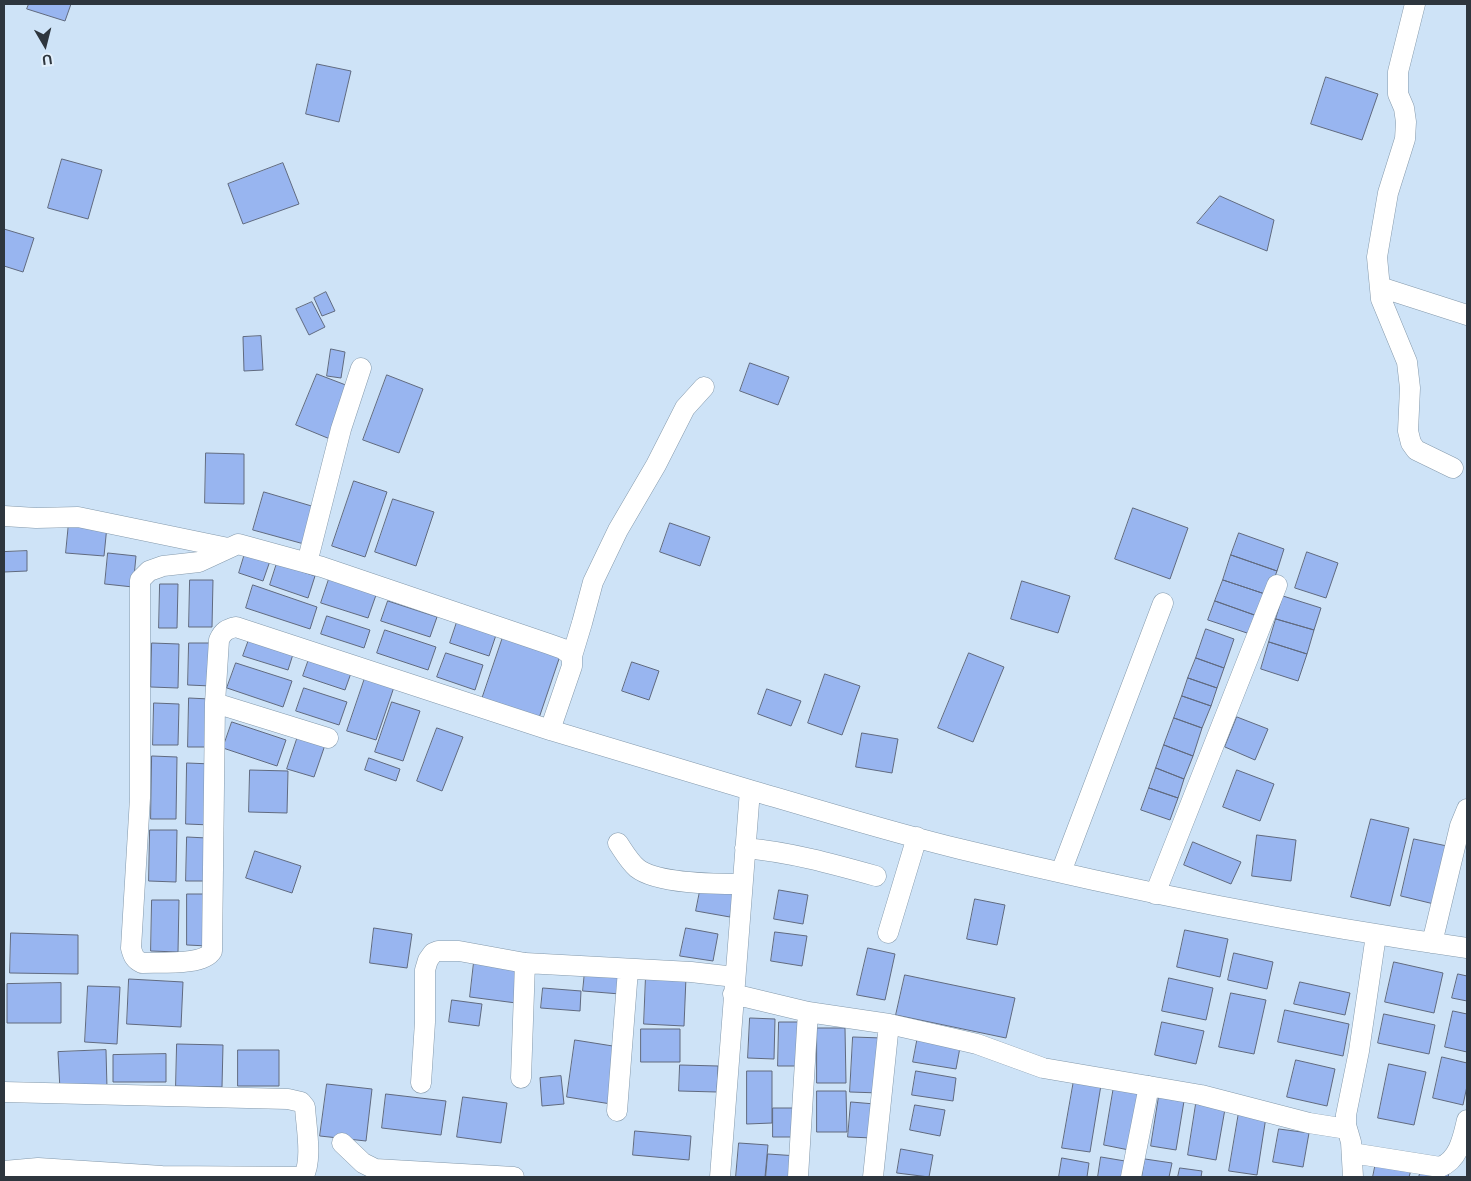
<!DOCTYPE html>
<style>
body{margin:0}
#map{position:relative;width:1471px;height:1181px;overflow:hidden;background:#cee3f7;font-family:Helvetica,sans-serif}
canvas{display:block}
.frame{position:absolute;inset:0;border:5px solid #2e363e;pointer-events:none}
.north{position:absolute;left:20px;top:20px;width:50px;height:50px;-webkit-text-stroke:4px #e2effb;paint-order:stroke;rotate:172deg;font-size:14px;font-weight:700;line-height:20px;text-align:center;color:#2e363e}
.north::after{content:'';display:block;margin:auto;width:18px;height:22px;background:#2e363e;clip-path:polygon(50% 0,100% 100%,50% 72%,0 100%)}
</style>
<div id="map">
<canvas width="1471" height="1181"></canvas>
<div class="frame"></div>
<div class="north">U</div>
</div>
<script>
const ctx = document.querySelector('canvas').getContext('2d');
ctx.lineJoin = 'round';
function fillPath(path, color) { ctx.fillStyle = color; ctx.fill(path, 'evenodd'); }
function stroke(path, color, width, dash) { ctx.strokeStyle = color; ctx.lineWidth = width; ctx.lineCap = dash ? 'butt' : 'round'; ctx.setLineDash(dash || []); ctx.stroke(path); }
const building = new Path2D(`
 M29 4H71L65 21 27 9Z
 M317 64 351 71 339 122 306 114Z
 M1326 77 1378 94 1362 140 1311 124Z
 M62 159 102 170 88 219 48 208Z
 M283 163 299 204 243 224 228 184Z
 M1220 196 1274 220 1267 251 1197 223Z
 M4 229 34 238 23 272 4 266Z
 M326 292 335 311 322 316 314 298Z
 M312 302 325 327 309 335 296 309Z
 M261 336 263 370 244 371 243 337Z
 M331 349 345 352 341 378 327 376Z
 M750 363 789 377 778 405 740 391Z
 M317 374 351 387 330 439 296 425Z
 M387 375 423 389 399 453 363 440Z
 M206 453 244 454V504L205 503Z
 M354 481 387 492 365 557 332 546Z
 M264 492 315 507 304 544 253 530Z
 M393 499 434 512 416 566 375 552Z
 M1133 508 1188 528 1170 579 1115 559Z
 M69 522 107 526 104 556 66 553Z
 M670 523 710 537 700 566 660 552Z
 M1239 533 1284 549 1277 571 1231 555Z
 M246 550 271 558 263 581 239 573Z
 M27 551V571L4 572V552Z
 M1307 552 1338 563 1326 598 1295 588Z
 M108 553 136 556 133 587 105 584Z
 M1231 555 1277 571 1268 595 1223 580Z
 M277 563 315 576 308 598 270 585Z
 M329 579 376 595 368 618 321 603Z
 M190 580H213L212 627H189Z
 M1223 580 1268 595 1260 617 1215 601Z
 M1022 581 1070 596 1058 633 1011 619Z
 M160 584H178L177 628H159Z
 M253 585 317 607 310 629 246 608Z
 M1283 596 1321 608 1314 630 1276 619Z
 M388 601 437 617 430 637 381 621Z
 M1215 601 1260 617 1253 635 1208 620Z
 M327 616 370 630 364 648 321 634Z
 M1276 619 1314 630 1307 654 1269 642Z
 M457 622 496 635 489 656 450 643Z
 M1206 629 1234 639 1224 668 1196 658Z
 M385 630 436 647 428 670 377 653Z
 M251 634 295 648 288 670 243 656Z
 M504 634 561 653 538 721 481 702Z
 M1269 642 1307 654 1298 681 1261 669Z
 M152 643 179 644 178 688 151 687Z
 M189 643H212L211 686 188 685Z
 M446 653 483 665 475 690 437 677Z
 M969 653 1004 667 973 742 938 728Z
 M1196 658 1224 668 1217 688 1188 678Z
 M309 659 351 673 345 690 303 676Z
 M632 662 659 671 649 700 622 691Z
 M236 663 292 681 283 707 227 688Z
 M825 674 860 686 842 735 808 723Z
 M365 678 394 687 376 740 347 731Z
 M1188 678 1217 688 1211 706 1182 696Z
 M304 688 347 702 339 725 296 711Z
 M767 689 801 701 791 726 758 714Z
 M1182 696 1211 706 1202 728 1174 718Z
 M189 698 209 699 208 747H188Z
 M392 702 420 711 403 761 375 752Z
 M154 703 179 704 178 745H153Z
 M1237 717 1268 729 1255 760 1225 747Z
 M1174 718 1202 728 1193 756 1164 745Z
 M232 722 286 740 277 766 223 748Z
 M437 728 463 737 442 791 417 781Z
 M862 733 898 739 892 773 856 767Z
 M298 736 325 745 314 777 287 769Z
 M1164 745 1193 756 1184 779 1156 768Z
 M152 756 177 757 176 819H151Z
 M369 758 400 769 396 781 365 770Z
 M187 763 212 764 211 825 186 824Z
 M1156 768 1184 779 1178 798 1149 788Z
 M250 770 288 771 287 813 249 812Z
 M1237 770 1274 784 1260 821 1223 807Z
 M1149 788 1178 798 1170 820 1141 810Z
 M1371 819 1409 828 1390 906 1351 897Z
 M150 830H177L176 882 149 881Z
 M1257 835 1296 840 1291 881 1252 876Z
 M187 837 207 838 206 881H186Z
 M1414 839 1447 846 1434 904 1401 896Z
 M1193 842 1241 862 1231 884 1184 865Z
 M255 851 301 866 292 893 246 878Z
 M701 886 734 891 730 917 696 911Z
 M779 890 808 895 803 924 774 919Z
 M187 894H209L208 946 187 945Z
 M975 899 1005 905 997 945 967 939Z
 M152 900H179L178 952 151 951Z
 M374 928 412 934 407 968 370 963Z
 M686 928 718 934 713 961 680 956Z
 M1185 930 1228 939 1220 977 1177 967Z
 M775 932 807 936 802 966 771 961Z
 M11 933 78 935V974L10 973Z
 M868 948 895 954 885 1000 857 995Z
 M1234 953 1273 962 1267 989 1228 980Z
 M474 962 521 968 516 1003 470 997Z
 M1394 962 1443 973 1434 1013 1385 1002Z
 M585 971 622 973 620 994 583 991Z
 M1458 974 1467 976V1001L1452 998Z
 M646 975 686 977 684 1026 644 1024Z
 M905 975 1015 998 1006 1038 896 1015Z
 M1169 978 1213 988 1206 1020 1162 1011Z
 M129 979 183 982 181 1027 127 1024Z
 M1300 982 1350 993 1345 1015 1294 1004Z
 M61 983V1023H7V984Z
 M88 986 120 987 117 1044 85 1042Z
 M543 988 581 991 580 1011 541 1008Z
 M1231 993 1266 1000 1254 1054 1219 1047Z
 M452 1000 482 1004 479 1026 449 1022Z
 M1285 1010 1349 1024 1343 1056 1278 1042Z
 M1453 1011 1467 1014V1052L1445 1047Z
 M1384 1014 1435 1025 1429 1054 1378 1043Z
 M750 1018 775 1019 774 1059 748 1058Z
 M779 1022H802V1066H778Z
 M1162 1022 1204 1031 1196 1064 1155 1055Z
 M817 1028H845L846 1083H817Z
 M641 1029H680V1062H641Z
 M918 1036 961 1042 956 1069 913 1062Z
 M853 1037 882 1038 880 1093 850 1092Z
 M575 1040 619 1047 611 1104 567 1097Z
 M177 1044 223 1045 222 1087 176 1086Z
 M106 1050 107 1088 60 1090 58 1052Z
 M238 1050H279V1086H238Z
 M166 1054V1082H113V1055Z
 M1442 1057 1467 1063V1086L1463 1105 1433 1098Z
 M1296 1060 1335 1069 1327 1106 1287 1097Z
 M1389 1064 1426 1072 1414 1125 1378 1118Z
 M680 1065 718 1066 717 1092 679 1091Z
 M747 1071H772V1123L747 1124Z
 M916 1071 956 1078 953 1101 912 1095Z
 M561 1076 564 1104 542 1106 540 1078Z
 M1074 1080 1101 1085 1090 1152 1062 1148Z
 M327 1084 372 1089 366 1141 320 1136Z
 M1114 1086 1139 1090 1129 1150 1104 1145Z
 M1160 1090 1185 1095 1176 1150 1151 1146Z
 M817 1091H846L847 1132H817Z
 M386 1094 446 1101 441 1135 382 1128Z
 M463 1097 507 1103 501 1143 457 1137Z
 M851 1102 875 1104 873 1138 848 1137Z
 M1196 1104 1225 1109 1216 1160 1188 1155Z
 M915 1105 945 1110 940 1136 910 1130Z
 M773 1108H799L798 1137H773Z
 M1239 1112 1266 1117 1257 1175 1229 1171Z
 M1279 1129 1309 1133 1303 1167 1273 1162Z
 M635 1131 691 1136 689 1160 633 1155Z
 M739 1143 768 1145 765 1177H736Z
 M901 1149 933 1155 929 1177 897 1173Z
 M768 1154 798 1156 796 1177H766Z
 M1101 1157 1125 1161 1123 1177H1098Z
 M1062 1158 1089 1163 1087 1177H1059Z
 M1145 1159 1172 1163 1169 1177H1142Z
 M1376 1162 1411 1170 1409 1177H1373Z
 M1422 1167 1449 1173 1448 1177H1419Z
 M1180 1168 1202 1171 1201 1177H1178Z`);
fillPath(building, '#98b5f0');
stroke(building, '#606a7f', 1);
const minor = new Path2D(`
 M1415 4 1398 72V94L1404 108 1406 122 1405 139 1388 193 1377 257 1381 299 1407 362 1410 388 1408 431 1411 443 1416 450 1453 468
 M1380 287 1467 315
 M4 516 36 518 78 517 228 548
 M238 544 322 567 549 644 563 649 572 656V666L550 730 236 627C227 629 223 631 219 640L215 703 212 951C203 966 159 962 142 963 135 960 133 956 131 948L140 798V580L149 571 163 566 199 562Z
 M307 563 341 429 361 368
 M572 656 582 623 593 582 618 530 656 465 685 408 704 387
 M215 703 328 738
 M550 730 750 790
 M618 843C624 852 629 861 637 868 657 884 716 884 742 884
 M745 848C790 852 833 864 876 876
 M1061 872 1163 603
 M1155 894 1277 585
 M888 933 917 837
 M1432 943 1460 826 1467 809
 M733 994 808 1012 889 1024 951 1038 977 1044 1043 1068 1201 1095 1309 1123 1347 1129
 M521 1078 525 963
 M421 1083 425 1022V970L428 960 433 953 438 951H459L525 963 691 972 735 977
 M4 1092 288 1099 301 1102 305 1107C306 1126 313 1161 303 1177L162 1176 38 1168 4 1171
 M617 1111 628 970
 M342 1143 363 1163 375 1169 514 1177
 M1352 1153 1440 1167C1459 1160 1463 1137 1467 1120
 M720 1177 750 790C820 810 890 832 960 849 1128 890 1297 924 1467 948
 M798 1177 808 1012
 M873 1177 889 1024
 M1131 1177 1149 1086
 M1353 1177 1351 1142 1346 1125V1115L1359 1051 1376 935`);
stroke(minor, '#8499ab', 21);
stroke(minor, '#fff', 20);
</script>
